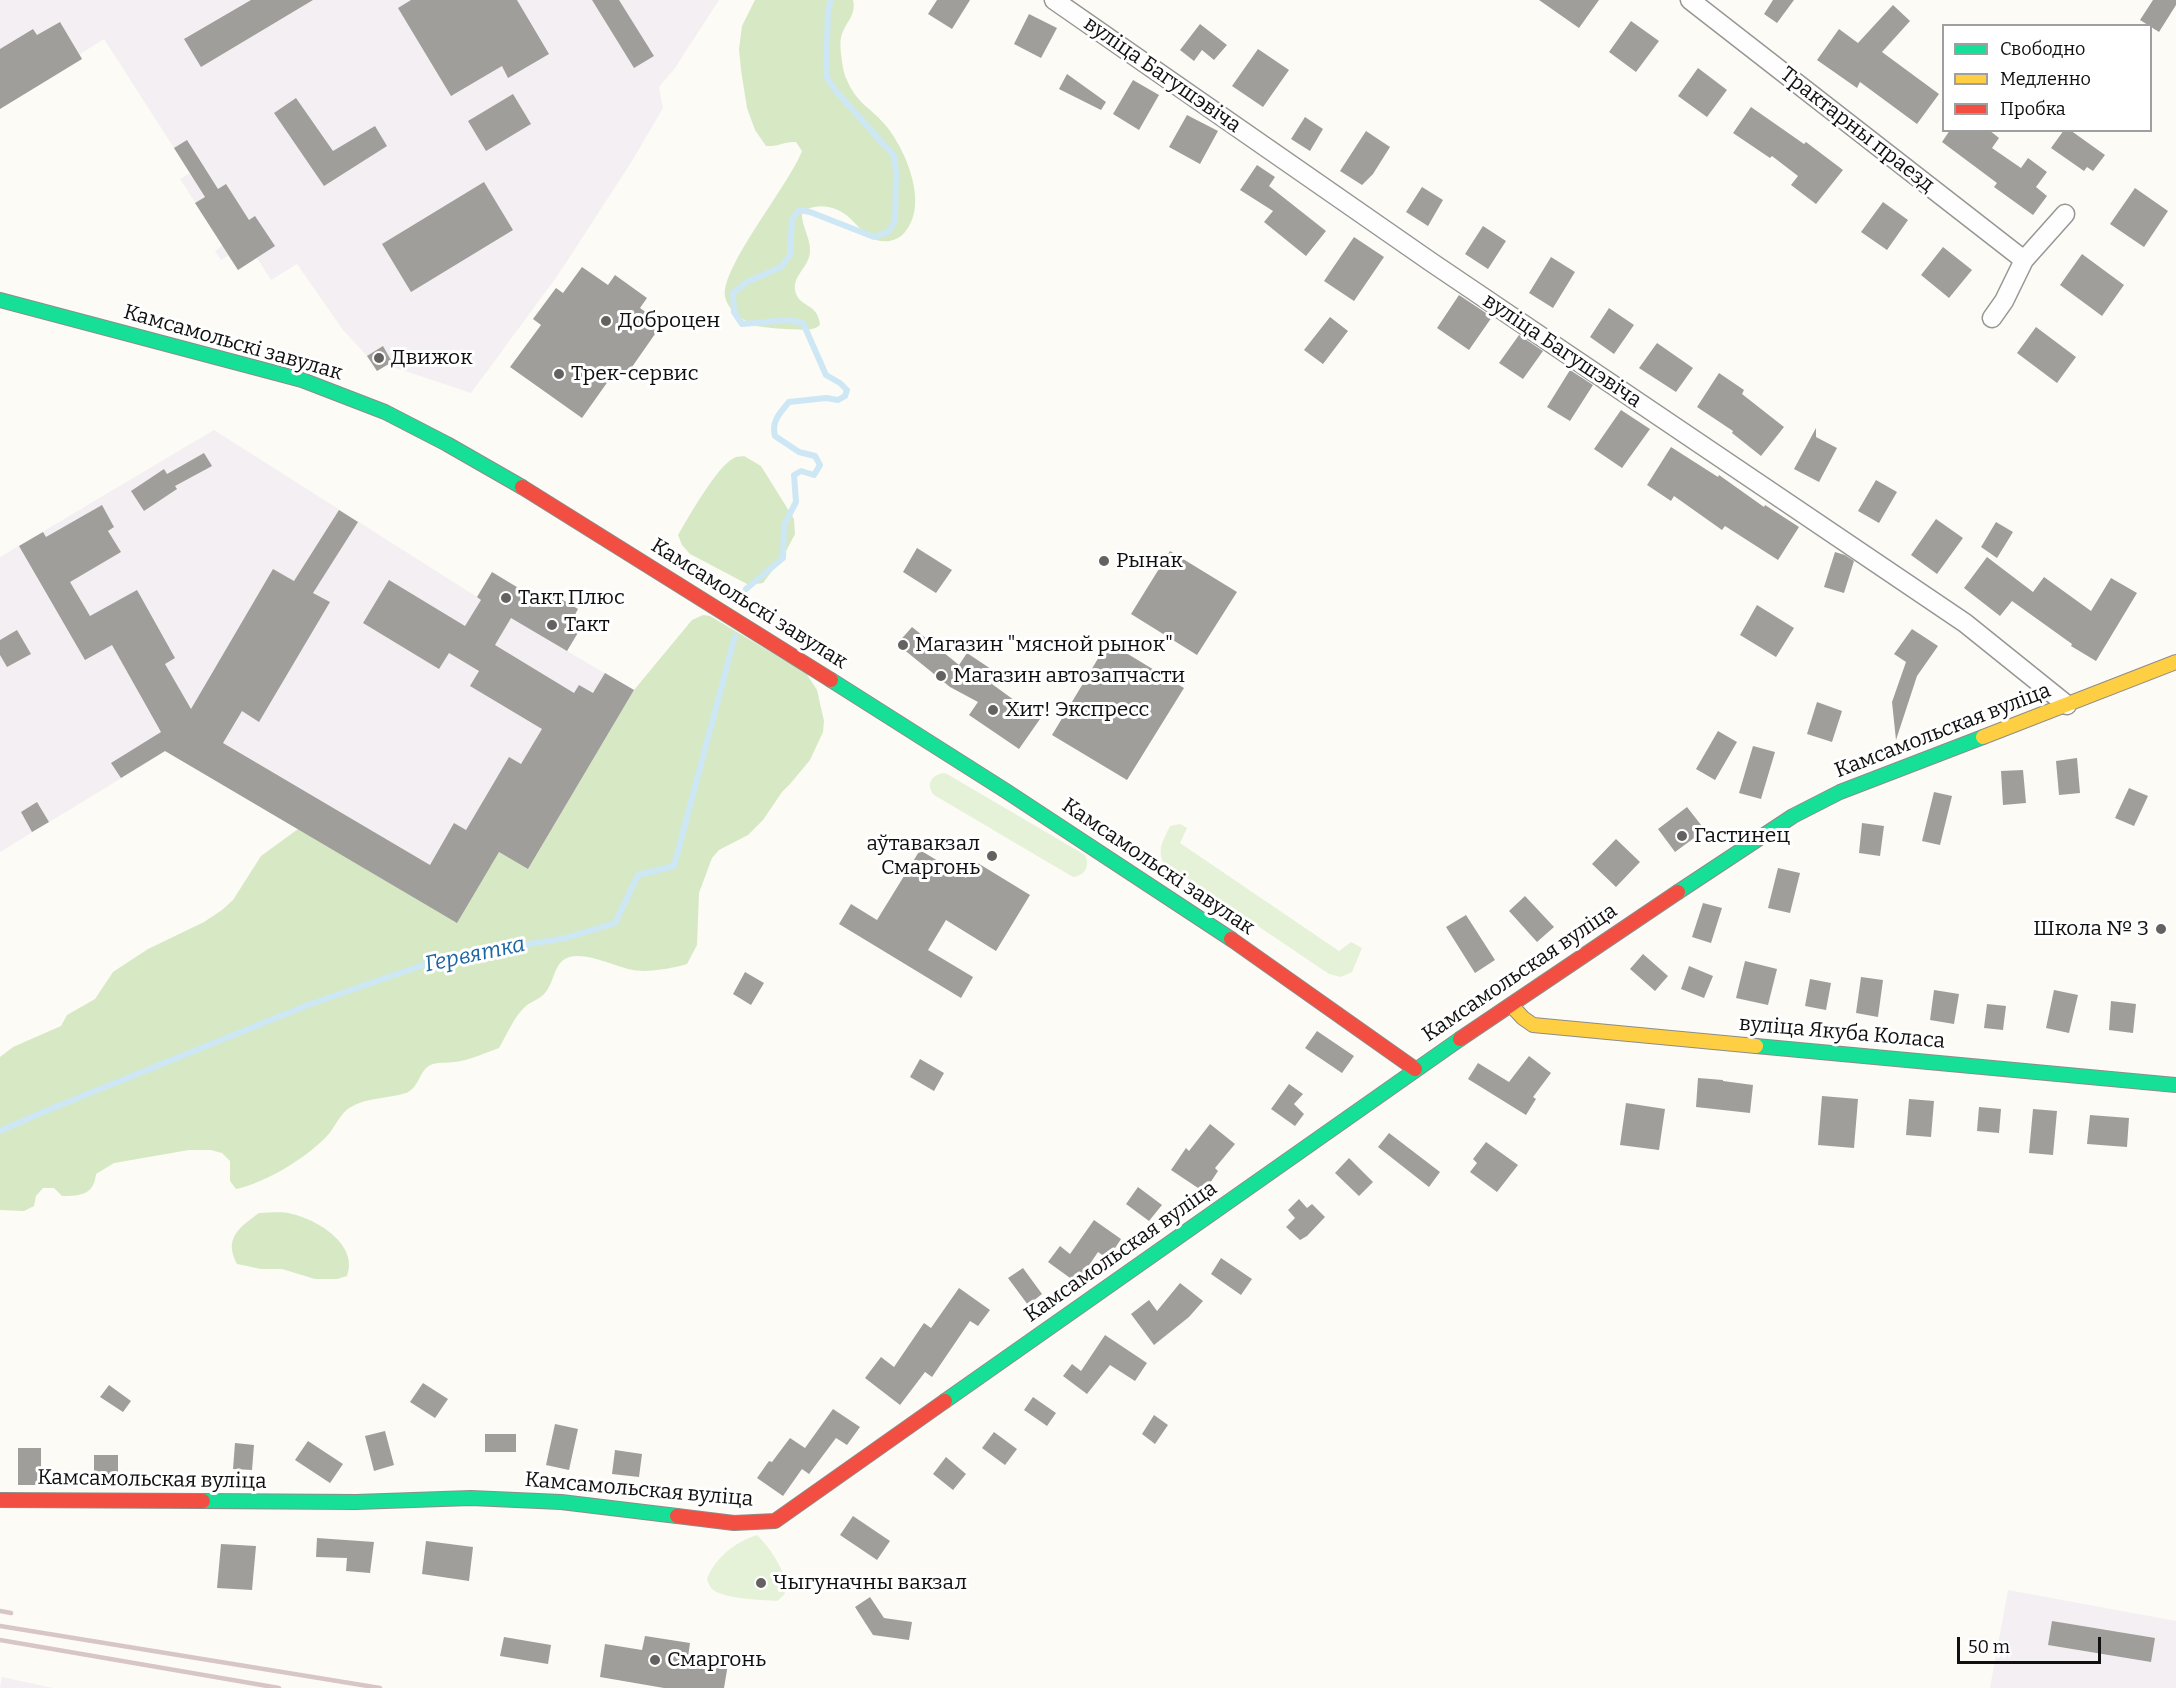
<!DOCTYPE html>
<meta charset="utf-8">
<style>
body{margin:0}
#map{position:relative;width:2176px;height:1688px;overflow:hidden;background:#fcfbf6;font-family:Bitter,serif}
canvas{display:block}
.legend{position:absolute;left:1942px;top:24px;width:210px;height:108px;box-sizing:border-box;background:#fff;border:2px solid #9f9f9f;margin:0;padding:8px 10px;list-style:none;font-size:18px;color:#101010}
.legend li{display:flex;align-items:center;gap:12px;height:30px}
.legend b{width:30px;border:2px solid #9f9f9f}
.scale{position:absolute;left:1957px;top:1637px;width:144px;height:27px;box-sizing:border-box;border:3px solid #101010;border-top:0;padding-left:8px;font-size:18px;line-height:21px;white-space:nowrap;color:#101010;-webkit-text-stroke:4px #fff;paint-order:stroke}
</style>
<div id="map">
<canvas width="2176" height="1688"></canvas>
<ul class="legend">
<li><b style="height:8px;background:#16e098"></b>Свободно</li>
<li><b style="height:8px;background:#ffcf43"></b>Медленно</li>
<li><b style="height:8px;background:#f24e42"></b>Пробка</li>
</ul>
<div class="scale">50 m</div>
</div>
<script>
const ctx = document.querySelector('canvas').getContext('2d');
ctx.lineJoin = 'round';
function fillPath(path, color) { ctx.fillStyle = color; ctx.fill(path, 'evenodd'); }
function stroke(path, color, width, dash) { ctx.strokeStyle = color; ctx.lineWidth = width; ctx.lineCap = dash ? 'butt' : 'round'; ctx.setLineDash(dash || []); ctx.stroke(path); }
function write(font, color, halo, rows, align = 'center') {
  ctx.font = font + ' Bitter,serif'; ctx.lineWidth = 6; ctx.setLineDash([]); ctx.textBaseline = 'middle'; ctx.strokeStyle = halo; ctx.fillStyle = color; for (const [text, x, y, turn = 0] of rows) {
    ctx.save(); ctx.translate(x, y); ctx.rotate((+turn || 0) * Math.PI / 180); ctx.textAlign = isNaN(turn) ? turn : align; if (halo) ctx.strokeText(text, 0, 0); ctx.fillText(text, 0, 0); ctx.restore();
  }
}
fillPath(new Path2D(`
 M0 0H719L675 68 659 87 663 108 632 161 558 275 471 393 387 365 377 371 367 356 343 330 297 264 271 280 257 258 238 270 228 256 221 260 215 251 223 245 180 179 190 173 104 39 80 54 82 59 0 109Z
 M214 430 477 597 545 604 551 593 578 609 572 620 582 626 567 651 634 690 528 869 457 923 166 751 0 852V557Z
 M2008 1590 2176 1621V1688H1990Z
 M2 1677 53 1688H0Z`), '#f4eff2');
fillPath(new Path2D(`
 M943 773 947 774 1085 855C1090 866 1086 875 1073 877L934 795C926 785 930 776 943 773Z
 M1180 824 1187 828 1180 843 1339 951 1351 942 1362 948 1352 972 1341 977 1329 974 1163 862C1157 848 1164 839 1170 826Z
 M757 1535C768 1545 793 1579 784 1595 784 1595 778 1600 777 1601 762 1600 721 1599 711 1588 709 1585 708 1582 707 1579 715 1558 735 1542 757 1535Z`), '#e5f2d7');
fillPath(new Path2D(`
 M755 0H853C857 16 844 23 841 38 839 45 843 72 846 78 857 105 871 107 887 127 906 151 929 204 905 232 898 241 886 243 876 240 856 232 854 212 828 207 818 205 810 207 802 212 801 226 811 238 810 252 809 267 793 275 795 290 798 308 818 302 820 325 818 327 815 328 812 329 804 331 760 328 753 325 741 319 727 309 725 296 721 267 789 185 802 151L796 142C785 141 778 147 766 146L755 130 747 108 741 70 739 49 742 26Z
 M744 456 761 466 794 519 795 534 784 555 763 583 749 585 690 554 682 545 678 535C688 518 717 466 734 458 737 456 740 457 744 456Z
 M703 615 710 616 806 673 817 690 824 721 823 732 810 760 790 784 782 792 763 820 748 835 719 850 712 858 699 893 697 945 687 964C674 968 647 973 633 970 614 967 578 947 562 961 554 968 553 984 545 993 539 1000 532 1001 526 1006 514 1016 507 1035 499 1048 485 1053 470 1060 455 1062 448 1063 439 1062 433 1064 419 1068 420 1088 406 1093 387 1099 367 1097 349 1108 339 1115 335 1128 326 1137 306 1158 265 1183 236 1189L230 1181V1161L222 1153 211 1150H189L114 1163 96 1174C94 1195 80 1196 62 1196L54 1188H43L36 1196 34 1206 24 1211 0 1210V1057L13 1047 61 1026 67 1015 95 999 113 972 122 966 148 949 204 922 222 910 233 900 261 856 298 829 457 922 499 852 528 869 634 690 692 620Z
 M259 1213C270 1213 282 1211 292 1214 318 1220 359 1245 347 1276L337 1279H315L282 1269H261L237 1264C223 1238 240 1227 259 1213Z`), '#d6e9c4');
stroke(new Path2D(`
 M746 589 783 558 784 525 796 502 794 475 801 471 814 475 820 465 815 456 799 452 775 436C771 421 780 413 789 402L826 398 838 400 845 396 847 390 840 383 826 375 803 323 789 320 742 324 734 312 733 293 747 282 781 267 790 255 792 219 799 210 810 212 874 237 888 232 895 221 896 172 894 156 835 90 826 76 828 10 831 0
 M0 1131 43 1112 308 1005 443 958 566 938 615 923 638 875 674 866 735 636`), '#cde7f5', 6);
fillPath(new Path2D(`
 M251 0H313L201 67 184 39Z
 M411 0H517L549 54 508 78 502 66 451 96 398 8Z
 M592 0H619L654 56 634 68Z
 M937 0H970L952 29 928 14Z
 M1539 0H1599L1579 28Z
 M1773 0H1794L1777 23 1764 14Z
 M2153 0H2176V5L2159 32 2140 20Z
 M1893 5 1910 21 1882 52 1939 94 1917 124 1860 82 1857 88 1817 60 1839 29 1858 43Z
 M1029 14 1057 28 1041 58 1014 44Z
 M1631 21 1659 41 1636 72 1609 52Z
 M60 22 82 59 0 109V49L33 29 37 35Z
 M1200 24 1227 45 1214 60 1202 50 1194 61 1180 50Z
 M1258 49 1289 70 1263 107 1232 86Z
 M1698 68 1727 90 1707 117 1678 96Z
 M1067 74 1106 102 1101 110 1059 89Z
 M1133 80 1159 95 1139 130 1113 114Z
 M513 94 531 124 486 151 468 121Z
 M296 98 333 151 375 126 387 146 324 186 274 113Z
 M1751 107 1804 144 1806 142 1843 170 1816 204 1791 185 1798 176 1772 156 1770 158 1733 133Z
 M1187 115 1218 131 1200 164 1169 147Z
 M1305 117 1323 129 1310 151 1291 139Z
 M1950 130H1989L1999 138 1992 148 2021 168 2028 158 2047 172 2036 187 2047 196 2033 215 1994 187 1997 183 1942 142Z
 M2064 130H2070L2105 155 2093 171 2087 167 2084 171 2051 148Z
 M1366 131 1390 147 1373 174 1362 185 1340 171Z
 M187 140 218 189 226 184 249 220 255 216 275 246 238 270 195 203 205 197 174 148Z
 M1257 165 1275 177 1269 186 1326 231 1306 256 1264 222 1273 211 1240 190Z
 M484 182 513 230 411 292 382 244Z
 M1422 187 1443 200 1428 226 1406 212Z
 M2135 188 2168 211 2144 247 2110 224Z
 M1883 202 1908 220 1887 250 1861 232Z
 M1483 226 1506 241 1488 269 1465 254Z
 M1354 237 1384 257 1354 301 1324 281Z
 M1943 247 1972 270 1949 298 1921 275Z
 M2082 254 2124 285 2102 316 2060 285Z
 M1551 257 1575 272 1553 308 1529 293Z
 M582 267 608 285 615 275 647 298 640 308 662 324 625 377 616 370 582 418 510 367 541 325 533 319 556 288 563 293Z
 M1459 295 1492 317 1469 350 1437 328Z
 M1609 308 1634 325 1614 354 1590 337Z
 M1330 317 1348 331 1323 364 1304 350Z
 M2036 327 2076 357 2057 383 2017 353Z
 M1519 335 1543 351 1523 379 1499 363Z
 M1657 343 1693 368 1676 392 1639 368Z
 M383 346 392 362 377 371 367 356Z
 M1570 370 1593 385 1570 421 1547 407Z
 M1719 373 1744 390 1742 394 1784 427 1761 456 1732 433 1733 431 1697 407Z
 M1621 410 1650 429 1622 468 1594 449Z
 M1816 428V437L1837 448 1819 482 1794 469Z
 M1671 447 1718 477 1719 475 1764 507 1765 505 1799 527 1778 560 1725 526 1722 530 1674 496 1671 501 1647 485Z
 M204 453 212 466 175 486 177 489 144 511 131 491 164 469 167 474Z
 M1876 480 1897 492 1879 523 1858 511Z
 M102 505 114 527 108 531 121 552 70 582 90 616 137 590 175 658 165 664 191 709 273 569 294 581 339 510 358 522 313 593 330 602 259 722 242 711 223 743 430 865 454 823 466 830 509 757 521 764 542 729 470 686 479 671 449 653 439 669 363 623 389 580 465 626 481 600 477 597 492 572 545 604 551 593 578 609 572 620 582 626 567 651 511 618 495 645 574 693 579 685 593 693 605 673 634 690 528 869 499 852 457 923 165 751 121 778 111 763 161 732 112 645 85 660 19 546 43 532 46 537Z
 M1936 519 1963 538 1937 574 1911 555Z
 M1996 522 2013 532 1997 558 1981 547Z
 M917 548 952 570 936 593 903 572Z
 M1170 551 1237 592 1197 655 1131 614Z
 M1835 552 1845 555 1854 561 1844 593 1824 587Z
 M1987 557 2033 592 2044 577 2091 611 2111 578 2137 593 2096 661 2071 646 2072 644 2012 601 2000 616 1964 588Z
 M1757 605 1794 628 1776 657 1740 635Z
 M912 627 959 665 967 653 997 673 992 684 1040 719 1019 749 969 715 978 702 950 687 897 644Z
 M1912 629 1938 646 1917 676 1896 740 1892 702 1906 662 1894 654Z
 M17 630 31 654 7 667 0 655V640Z
 M1108 642 1184 688 1127 780 1052 735Z
 M1817 702 1842 711 1832 742 1807 734Z
 M1718 731 1737 742 1715 780 1696 769Z
 M1753 746 1775 752 1761 799 1739 793Z
 M2077 758 2080 793 2059 795 2056 761Z
 M2023 770 2026 803 2003 805 2001 771Z
 M2129 788 2148 796 2134 826 2115 818Z
 M1934 792 1952 796 1940 845 1922 841Z
 M37 802 49 822 32 832 21 812Z
 M1687 807 1705 830 1675 852 1658 829Z
 M1862 823 1884 826 1880 856 1859 853Z
 M1616 839 1640 862 1616 887 1592 864Z
 M920 850 966 878 976 862 1030 895 996 951 946 920 928 950 973 977 961 998 839 924 851 904 877 920Z
 M1778 868 1800 873 1790 913 1768 908Z
 M1525 896 1554 927 1537 942 1509 911Z
 M1703 903 1722 908 1711 943 1692 937Z
 M1466 915 1495 960 1475 973 1446 927Z
 M1643 954 1668 976 1655 991 1630 969Z
 M1745 961 1777 969 1768 1005 1736 998Z
 M1689 966 1713 976 1704 998 1681 989Z
 M745 972 764 983 751 1005 733 994Z
 M1861 977 1883 980 1878 1017 1856 1013Z
 M1810 979 1831 983 1826 1010 1805 1006Z
 M1934 990 1959 994 1954 1024 1930 1020Z
 M2054 990 2078 995 2069 1033 2046 1028Z
 M2111 1001 2136 1004 2133 1033 2109 1030Z
 M1987 1004 2006 1006 2003 1030 1984 1028Z
 M1317 1031 1354 1056 1342 1073 1305 1048Z
 M1529 1056 1551 1073 1533 1097 1536 1099 1526 1115 1468 1079 1478 1063 1509 1082Z
 M920 1059 944 1073 934 1091 910 1077Z
 M1698 1078 1723 1080V1081L1753 1085 1750 1113 1696 1107Z
 M1289 1084 1303 1094 1294 1104 1304 1114 1295 1126 1271 1109Z
 M1822 1096 1858 1099 1854 1148 1818 1145Z
 M1909 1099 1934 1101 1931 1137 1906 1135Z
 M1626 1103 1665 1109 1659 1150 1620 1145Z
 M1979 1107 2001 1109 1999 1133 1977 1131Z
 M2033 1109 2057 1111 2053 1155 2029 1153Z
 M2090 1115 2129 1118 2127 1147 2087 1144Z
 M1210 1124 1235 1144 1215 1168 1218 1171 1204 1192 1171 1170 1186 1148 1189 1151Z
 M1389 1133 1440 1172 1429 1187 1378 1147Z
 M1486 1142 1518 1165 1497 1192 1470 1172 1477 1163 1473 1159Z
 M1349 1158 1373 1182 1359 1196 1335 1173Z
 M1138 1187 1162 1205 1149 1221 1126 1204Z
 M1299 1199 1307 1208 1312 1204 1325 1217 1307 1236 1300 1240 1286 1227 1295 1218 1288 1210Z
 M1094 1220 1121 1239 1108 1259 1098 1252 1077 1283 1048 1262 1060 1246 1070 1254Z
 M1221 1258 1252 1279 1241 1295 1211 1274Z
 M1023 1268 1042 1294 1028 1305 1008 1278Z
 M1180 1283 1203 1301 1189 1317 1154 1345 1131 1314 1149 1300 1157 1311Z
 M959 1288 990 1310 978 1326 970 1321 932 1377 925 1372 900 1405 865 1378 881 1357 894 1367 924 1323 931 1328Z
 M1105 1335 1147 1363 1135 1381 1110 1365 1087 1394 1063 1376 1072 1364 1081 1371Z
 M423 1383 448 1399 435 1418 410 1402Z
 M109 1385 131 1401 123 1412 100 1397Z
 M1033 1397 1056 1413 1047 1426 1024 1410Z
 M833 1409 860 1427 847 1445 836 1438 809 1474 802 1469 783 1496 757 1478 769 1461 772 1462 790 1438 805 1448Z
 M1154 1415 1168 1425 1155 1444 1142 1434Z
 M555 1424 578 1429 569 1470 546 1465Z
 M385 1431 394 1465 374 1471 365 1436Z
 M994 1432 1017 1449 1005 1465 982 1448Z
 M485 1434H516V1452H485Z
 M308 1441 343 1464 330 1483 295 1460Z
 M235 1443 254 1445 252 1470 233 1469Z
 M18 1448H41V1485H18Z
 M615 1450 642 1454 639 1477 612 1474Z
 M94 1455H118V1481H94Z
 M946 1457 966 1474 953 1490 933 1474Z
 M853 1516 890 1541 877 1560 840 1535Z
 M317 1538 374 1542 370 1573 346 1571 347 1558 316 1557Z
 M426 1541 473 1547 469 1581 422 1574Z
 M221 1544 256 1546 252 1590 217 1588Z
 M870 1597 884 1618 912 1622 909 1640 873 1635 855 1607Z
 M2052 1621 2155 1638 2151 1662 2048 1645Z
 M645 1636 690 1643 688 1657 728 1664 724 1688H664L600 1677 605 1644 642 1650Z
 M504 1637 551 1645 548 1664 500 1656Z`), '#a09e9b');
const street = new Path2D(`
 M1054 0 1431 262 1965 623 2067 705
 M1690 0 2024 260
 M1992 318 2004 301 2024 260 2065 214`);
const fast = new Path2D(`
 M0 300 302 380 385 412 447 444 522 487
 M831 680 1006 791 1231 939
 M1678 892 1793 816 1840 792 1983 737
 M1756 1046 2176 1085
 M945 1401 1460 1039
 M203 1501 356 1502 471 1498 561 1502 677 1516`);
const slow = new Path2D(`
 M1983 737 2176 662
 M1511 1005 1523 1018 1533 1025 1756 1046`);
const jam = new Path2D(`
 M522 487 831 680
 M1231 939 1415 1069
 M1460 1039 1678 892
 M0 1500 203 1501
 M677 1516 734 1523 775 1521 945 1401`);
stroke(street, '#969694', 21);
stroke(fast, '#8d8c8a', 16);
stroke(slow, '#8d8c8a', 16);
stroke(jam, '#8d8c8a', 16);
stroke(street, '#fffefe', 18);
stroke(fast, '#16e098', 14);
stroke(slow, '#ffcf43', 14);
stroke(jam, '#f24e42', 14);
stroke(new Path2D(`
 M0 1611 11 1613
 M0 1626 380 1688
 M0 1640 279 1688`), '#d8c5c6', 4.5);
for (const [x, y, r, color] of [
 [606,321,6,"#636260"],
 [379,358,6,"#636260"],
 [559,374,6,"#636260"],
 [1104,561,6,"#636260"],
 [506,598,6,"#636260"],
 [552,625,6,"#636260"],
 [903,645,6,"#636260"],
 [941,676,6,"#636260"],
 [993,710,6,"#636260"],
 [1682,836,6,"#636260"],
 [992,856,6,"#636260"],
 [2161,929,6,"#636260"],
 [761,1583,6,"#636260"],
 [655,1660,6,"#636260"]
]) { const dot = new Path2D(); dot.arc(x, y, r, 0, 2 * Math.PI); ctx.fillStyle = color; ctx.fill(dot); stroke(dot, '#fff', 2); }
write('21px', '#101010', '#fff', [
 ["вуліца Багушэвіча",1162,75,35],
 ["Трактарны праезд",1857,130,38],
 ["Камсамольскі завулак",233,343,16],
 ["вуліца Багушэвіча",1562,351,34],
 ["Камсамольскі завулак",749,604,32],
 ["Камсамольская вуліца",1943,731,-21],
 ["Камсамольскі завулак",1158,867,34],
 ["Камсамольская вуліца",1520,973,-34],
 ["вуліца Якуба Коласа",1842,1033,5],
 ["Камсамольская вуліца",1121,1252,-35],
 ["Камсамольская вуліца",152,1480,1],
 ["Камсамольская вуліца",639,1490,5]
]);
write('21px', '#101010', '#fff', [
 ["Доброцен",618,321],
 ["Движок",391,358],
 ["Трек-сервис",571,374],
 ["Рынак",1116,561],
 ["Такт Плюс",518,598],
 ["Такт",564,625],
 ["Магазин \"мясной рынок\"",915,645],
 ["Магазин автозапчасти",953,676],
 ["Хит! Экспресс",1005,710],
 ["Гастинец",1694,836],
 ["аўтавакзал",980,844,"right"],
 ["Смаргонь",980,868,"right"],
 ["Школа № 3",2149,929,"right"],
 ["Чыгуначны вакзал",773,1583],
 ["Смаргонь",667,1660]
], 'left');
write('italic 22px', '#1a64a1', '#fff', [
 ["Гервятка",475,955,-12]
]);
</script>
